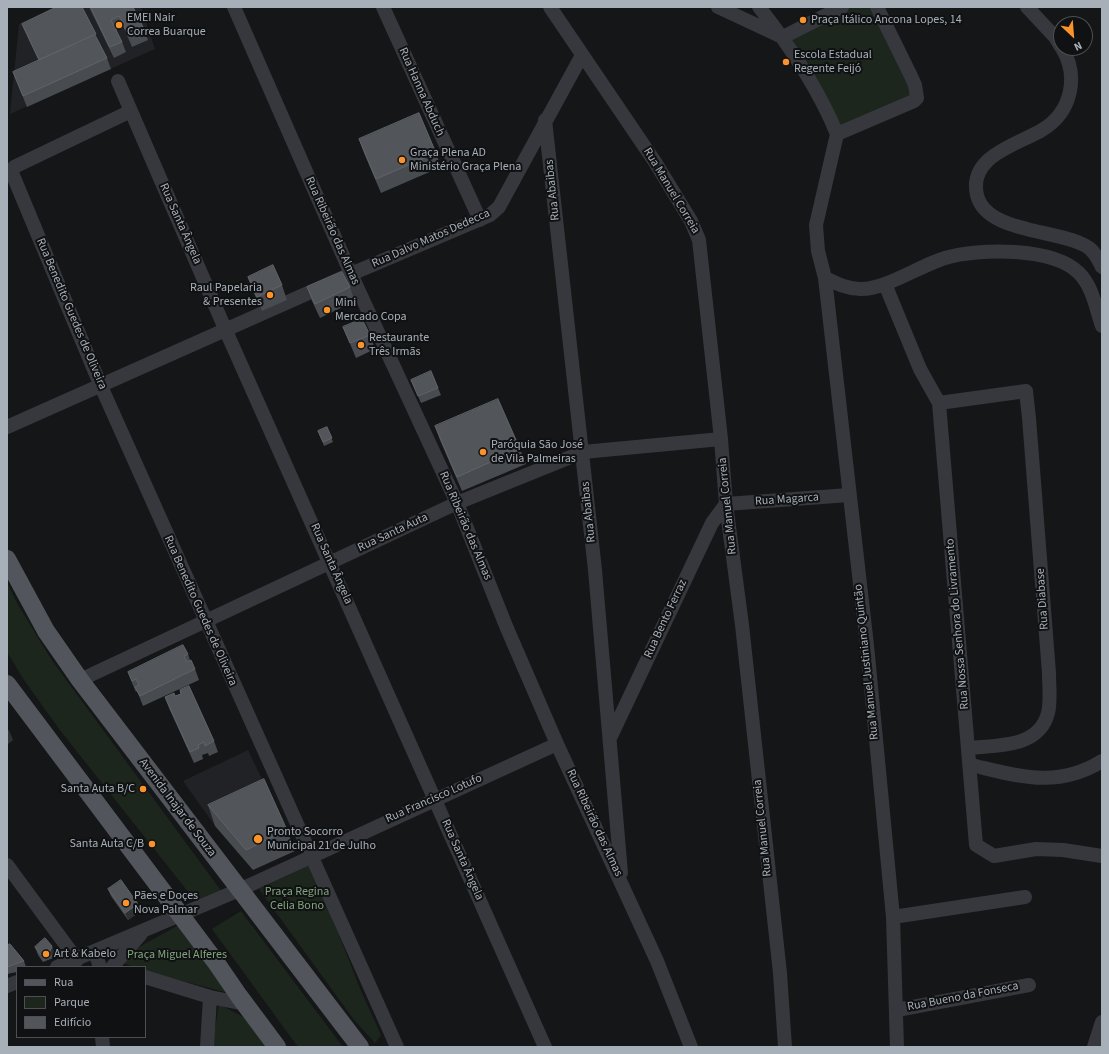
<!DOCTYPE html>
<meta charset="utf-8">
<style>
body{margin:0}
#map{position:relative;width:1109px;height:1054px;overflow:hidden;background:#151617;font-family:"Source Sans 3",sans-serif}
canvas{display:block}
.frame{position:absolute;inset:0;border:8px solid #a7afb8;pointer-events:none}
.legend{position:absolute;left:16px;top:966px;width:130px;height:72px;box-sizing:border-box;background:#101112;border:1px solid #4c5054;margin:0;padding:5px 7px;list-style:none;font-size:12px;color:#a7afb8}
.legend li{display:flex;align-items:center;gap:8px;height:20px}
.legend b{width:20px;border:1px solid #4c5054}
.north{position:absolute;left:1053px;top:16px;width:40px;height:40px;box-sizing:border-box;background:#101112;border:1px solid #4c5054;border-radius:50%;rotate:154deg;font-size:11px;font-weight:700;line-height:16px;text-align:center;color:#a7afb8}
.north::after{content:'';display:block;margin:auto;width:14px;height:18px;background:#fa932b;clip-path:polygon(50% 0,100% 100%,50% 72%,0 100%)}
</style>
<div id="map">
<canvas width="1109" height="1054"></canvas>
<div class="frame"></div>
<ul class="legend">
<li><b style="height:5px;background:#52565c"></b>Rua</li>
<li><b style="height:11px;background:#1d261d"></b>Parque</li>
<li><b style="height:11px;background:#52565b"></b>Edifício</li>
</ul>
<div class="north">N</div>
</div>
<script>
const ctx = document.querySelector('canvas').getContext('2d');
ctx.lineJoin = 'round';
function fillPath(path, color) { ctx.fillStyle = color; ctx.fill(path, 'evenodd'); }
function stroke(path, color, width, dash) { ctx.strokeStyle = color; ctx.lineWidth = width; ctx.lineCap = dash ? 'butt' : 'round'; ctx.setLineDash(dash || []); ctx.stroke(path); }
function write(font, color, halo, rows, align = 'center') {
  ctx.font = font + ' "Source Sans 3",sans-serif'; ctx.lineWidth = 4; ctx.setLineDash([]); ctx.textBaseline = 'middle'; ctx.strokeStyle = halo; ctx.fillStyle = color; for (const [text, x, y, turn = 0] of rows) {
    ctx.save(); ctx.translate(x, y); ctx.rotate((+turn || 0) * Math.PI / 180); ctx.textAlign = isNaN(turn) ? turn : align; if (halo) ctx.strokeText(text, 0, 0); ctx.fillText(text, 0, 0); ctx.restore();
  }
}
fillPath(new Path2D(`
 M54 7H141L155 49 10 114 19 24Z
 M248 750 272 800 215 826 183 781Z`), '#212225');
fillPath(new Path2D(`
 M843 7H877L917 98 837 134 783 37Z
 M7 582 17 603 51 659 222 892 197 903 59 729 24 680 7 652Z
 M311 864 361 991 381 1035 375 1043 354 1020 259 889Z
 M241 911 343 1047H299L295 1043 212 929Z
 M184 922 236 995 145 971V967H134L120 962 132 951Z
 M219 1004 256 1024 274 1047H212Z`), '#1d261d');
stroke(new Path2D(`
 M234 7 351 274 457 503 506 626 557 744 657 961 691 1047
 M383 7 480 220
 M550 7 655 162 691 221 699 240 721 439 726 504 742 625 780 973 785 1047
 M718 7 780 36
 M759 7C790 46 818 88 837 134
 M1027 7 1055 37 1061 47
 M783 37 842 7
 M1062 48C1079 76 1072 112 1042 130 1017 145 968 156 977 195 986 233 1057 229 1086 246 1094 250 1098 259 1102 267
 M118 81 226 331 545 1047
 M131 111 14 167 12 173 100 384 397 1047
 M545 120 595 570 621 873
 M837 134 816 225 818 251 825 278C836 283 847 289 860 289 884 290 919 266 945 258 979 248 1053 247 1079 273 1093 287 1096 309 1102 326
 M837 134 914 101 917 98 915 85 911 76 877 7
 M825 278 867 645 893 917 897 1047
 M885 284 920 369 939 403 976 845 994 856 1036 849 1063 850 1102 856
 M939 403 1026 391 1029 418 1049 673C1049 685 1051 702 1048 713 1039 748 998 745 969 748
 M7 427 351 274 490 215 499 207 582 55
 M80 680 457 503 583 452 721 439
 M611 736 712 523 726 504 849 495
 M971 765C1019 776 1057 789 1102 761
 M7 865 77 960
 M893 917 1025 897
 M95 952 100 967
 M113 966 141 934
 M57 967 239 890 557 744
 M145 977 210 997 245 1004
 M7 986 17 982
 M897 1010 1029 985
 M102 1037 103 1047
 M207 1047 210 997
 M1094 1047 1102 1022`), '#36383d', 14);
stroke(new Path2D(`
 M7 559 46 631 80 680 360 1047
 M7 684 215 961 239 996 277 1047`), '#52565c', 18);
fillPath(new Path2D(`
 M89 7H133L144 29 148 40 132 47 123 26 116 30 122 42 126 52 114 58Z
 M22 24 107 58 111 69 27 107 13 72 39 61Z
 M359 139 436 153 441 167 381 193 364 153Z
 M248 277 282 285 287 300 262 311 253 291Z
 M307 287H350L355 301 320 318 312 301Z
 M343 327 370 335 375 349 356 358Z
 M411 380 438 388 441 395 421 403Z
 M435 426 520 449 526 464 462 491 440 440Z
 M327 427 333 442 324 446 318 431Z
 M188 654 190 660 195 669 199 680 143 706 137 691 136 692 132 683 128 672Z
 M175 696 214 741 218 752 209 756 208 753 202 755 203 759 194 763 169 708 165 697Z
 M208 805 287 830 295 851 253 870 215 826Z
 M108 889 141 911 128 920 111 896Z
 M7 946 24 961 26 967H17V972L7 974Z
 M52 946 54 953 53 958 43 962 38 955 35 947Z`), '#484b50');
fillPath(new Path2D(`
 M9 730 13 740 7 745V731Z
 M138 904 141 911 128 920 125 913Z
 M52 946 54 953 53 958 50 951Z`), '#2f3234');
const building = new Path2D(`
 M57 7H82L96 34 39 60 22 24Z
 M91 7H133L144 29 129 36 119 16 111 20 122 42 110 47Z
 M95 35 107 58 23 96 13 72Z
 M419 113 436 153 376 179 359 139Z
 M273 265 282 285 257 297 248 277Z
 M342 272 350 287 315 304 307 287Z
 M362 319 370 335 350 343 343 327Z
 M431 371 438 388 418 396 411 380Z
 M498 399 520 449 457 477 435 426Z
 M327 427 332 438 323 442 318 431Z
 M183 645 188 654 184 656 187 662 191 660 195 669 140 696 135 687 139 685 136 679 132 681 128 672Z
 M189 686 214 741 205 746 204 742 198 745 199 748 190 752 165 697 174 693 175 696 181 694 180 690Z
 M264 779 287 830 246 850 208 805Z
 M121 880 138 904 125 913 108 889Z
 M45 938 52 946 50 951 41 955 35 947Z
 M10 944 24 961 7 967V946Z`);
fillPath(building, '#52565b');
stroke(building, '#60646a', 1);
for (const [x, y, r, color] of [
 [803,20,4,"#fa932b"],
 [119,25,4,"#fa932b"],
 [786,62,4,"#fa932b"],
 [402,160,4,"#fa932b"],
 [270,295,4,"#fa932b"],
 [327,310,4,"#fa932b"],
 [361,345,4,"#fa932b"],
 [483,452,4,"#fa932b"],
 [143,789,4,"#fa932b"],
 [258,839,5,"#fa932b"],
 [152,844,4,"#fa932b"],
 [126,903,4,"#fa932b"],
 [46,954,4,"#fa932b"]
]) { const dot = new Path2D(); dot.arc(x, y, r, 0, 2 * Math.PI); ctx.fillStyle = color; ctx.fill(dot); stroke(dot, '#101112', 1.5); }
write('12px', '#a7afb8', '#101112', [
 ["EMEI Nair",127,18],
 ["Correa Buarque",127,32],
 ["Praça Itálico Ancona Lopes, 14",811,20],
 ["Escola Estadual",794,55],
 ["Regente Feijó",794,69],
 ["Graça Plena AD",410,153],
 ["Ministério Graça Plena",410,167],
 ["Raul Papelaria",262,288,"right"],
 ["& Presentes",262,302,"right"],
 ["Mini",335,303],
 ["Mercado Copa",335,317],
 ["Restaurante",369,338],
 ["Três Irmãs",369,352],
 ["Paróquia São José",491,445],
 ["de Vila Palmeiras",491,459],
 ["Santa Auta B/C",135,789,"right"],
 ["Pronto Socorro",267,832],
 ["Municipal 21 de Julho",267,846],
 ["Santa Auta C/B",144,844,"right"],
 ["Pães e Doçes",134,896],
 ["Nova Palmar",134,910],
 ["Art & Kabelo",54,954]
], 'left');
write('12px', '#a7afb8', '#101112', [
 ["Rua Hanna Abduch",421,92,66],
 ["Rua Abaibas",553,190,-96],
 ["Rua Manuel Correia",671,191,59],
 ["Rua Santa Ângela",180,224,66],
 ["Rua Ribeirão das Almas",332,231,66],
 ["Rua Dalvo Matos Dedecca",431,239,-24],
 ["Rua Benedito Guedes de Oliveira",71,314,67],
 ["Rua Magarca",787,500,-4],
 ["Rua Manuel Correia",728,506,-96],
 ["Rua Abaibas",589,512,-96],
 ["Rua Ribeirão das Almas",465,526,67],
 ["Rua Santa Auta",393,533,-25],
 ["Rua Santa Ângela",331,564,66],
 ["Rua Diabase",1043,599,-94],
 ["Rua Benedito Guedes de Oliveira",200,611,66],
 ["Rua Bento Ferraz",666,619,-65],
 ["Rua Nossa Senhora do Livramento",958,624,-95],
 ["Rua Manuel Justiniano Quintão",867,662,-96],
 ["Rua Francisco Lotufo",434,799,-24],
 ["Avenida Inajar de Souza",177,808,53],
 ["Rua Ribeirão das Almas",594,823,65],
 ["Rua Manuel Correia",763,828,-96],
 ["Rua Santa Ângela",462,860,66],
 ["Rua Bueno da Fonseca",963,997,-11]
]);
write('12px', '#81a47d', '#101112', [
 ["Praça Regina",297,892],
 ["Celia Bono",297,906],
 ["Praça Miguel Alferes",177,955]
]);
</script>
